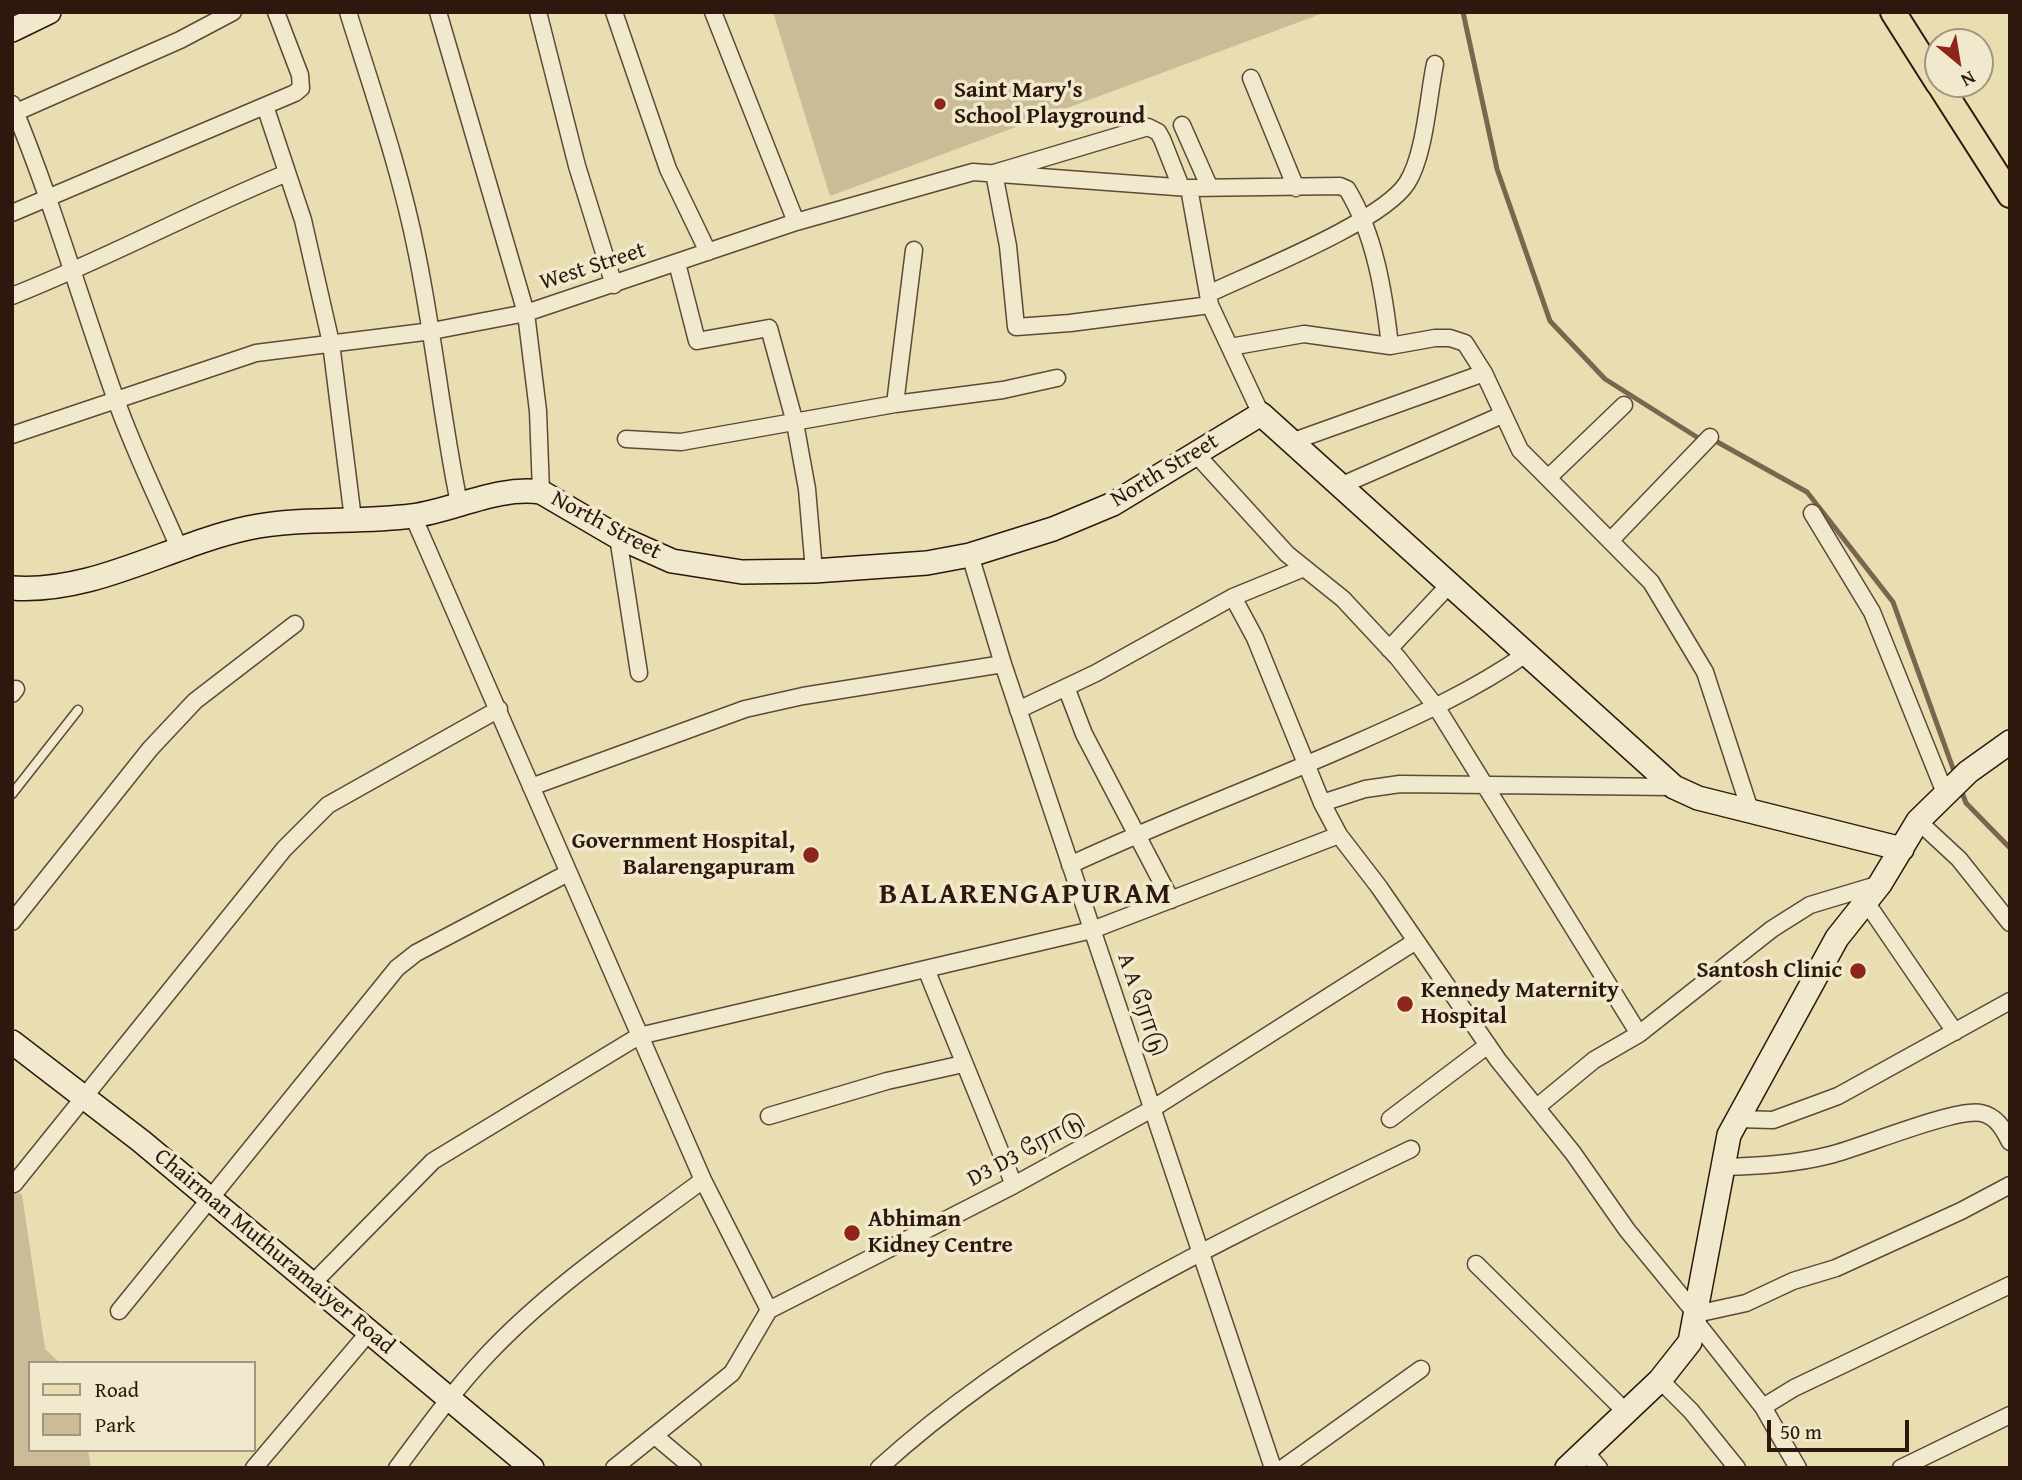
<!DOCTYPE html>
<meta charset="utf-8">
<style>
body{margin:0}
#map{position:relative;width:2022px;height:1480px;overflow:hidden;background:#e9ddb2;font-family:"Gentium Book Plus",serif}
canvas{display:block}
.frame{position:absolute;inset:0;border:14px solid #2e180d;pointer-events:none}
.legend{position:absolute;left:28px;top:1361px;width:228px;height:91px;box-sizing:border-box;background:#f1e9cd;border:2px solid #a39580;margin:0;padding:9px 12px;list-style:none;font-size:21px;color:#2e180d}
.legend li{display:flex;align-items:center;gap:14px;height:35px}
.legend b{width:35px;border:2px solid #a39580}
.north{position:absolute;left:1924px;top:28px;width:70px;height:70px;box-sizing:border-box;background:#f1e9cd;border:2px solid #a39580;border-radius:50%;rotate:150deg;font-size:19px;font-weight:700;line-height:28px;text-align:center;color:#2e180d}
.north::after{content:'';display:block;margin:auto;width:24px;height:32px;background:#8f2418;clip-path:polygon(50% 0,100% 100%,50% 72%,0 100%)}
.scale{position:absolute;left:1767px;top:1420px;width:142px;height:32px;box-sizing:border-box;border:4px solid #2e180d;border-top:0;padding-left:9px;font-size:21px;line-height:24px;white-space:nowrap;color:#2e180d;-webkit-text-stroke:5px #f1e9cd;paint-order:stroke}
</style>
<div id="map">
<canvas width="2022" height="1480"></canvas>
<div class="frame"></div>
<ul class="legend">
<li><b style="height:9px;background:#e9ddb2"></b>Road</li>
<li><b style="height:19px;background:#c9bc96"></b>Park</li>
</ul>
<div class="north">N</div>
<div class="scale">50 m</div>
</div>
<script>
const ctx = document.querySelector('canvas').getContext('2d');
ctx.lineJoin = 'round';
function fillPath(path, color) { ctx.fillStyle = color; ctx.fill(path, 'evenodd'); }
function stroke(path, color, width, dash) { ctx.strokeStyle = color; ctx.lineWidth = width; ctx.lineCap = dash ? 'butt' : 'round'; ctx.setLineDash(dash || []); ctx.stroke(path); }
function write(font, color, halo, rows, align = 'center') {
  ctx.font = font + ' "Gentium Book Plus","Noto Serif Tamil",serif'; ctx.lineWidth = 7; ctx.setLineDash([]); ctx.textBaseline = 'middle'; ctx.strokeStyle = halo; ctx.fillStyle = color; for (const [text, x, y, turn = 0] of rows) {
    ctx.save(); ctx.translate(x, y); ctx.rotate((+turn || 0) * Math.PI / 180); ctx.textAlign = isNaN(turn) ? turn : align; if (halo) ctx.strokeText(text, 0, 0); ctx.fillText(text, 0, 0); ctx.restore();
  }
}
fillPath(new Path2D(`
 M773 12H1326L830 196Z
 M12 1189 22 1195 45 1349 60 1363H30V1450H88L91 1468H12Z`), '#c9bc96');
stroke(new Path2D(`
 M1463 12 1497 169 1550 321 1605 379 1703 441
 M1712 439 1807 492 1893 602 1955 774
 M1961 790 1966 803 2010 848`), '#78664e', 5);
const lane = new Path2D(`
 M12 794 78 710`);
const street = new Path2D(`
 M348 12C373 92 401 172 417 254 434 337 442 420 459 503
 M438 12 526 313 538 411 541 492
 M538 12 577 166 614 285
 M614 12 668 169 708 252
 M713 12 796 222
 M1251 78 1296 188
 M12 104C52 200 80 299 115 397 133 449 158 499 180 550
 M265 106 303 220 331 343 353 519
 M12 114 180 40 233 12
 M1182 125 1209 186
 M1181 187 1162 139 1158 132 1148 127 994 173 1008 246 1016 327 1070 323 1210 305
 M1189 188 1210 305 1261 414
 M12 213 295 93 301 88 300 75 276 12
 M677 263 697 341 769 328 795 423 807 489 814 571
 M1208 294C1254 272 1382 222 1407 183 1425 155 1428 97 1435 64
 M12 296C106 259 194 211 287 173
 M1230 347 1304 334 1390 346 1435 338H1450L1465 343 1484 373 1520 450 1651 582 1705 672 1750 810
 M895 404 914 250
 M12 435 256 353 432 331 526 313 796 222 973 172 1189 188 1340 186 1347 189C1375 235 1384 292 1390 346
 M626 439 681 442 895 404 1003 390 1057 378
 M1291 442 1484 373
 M1195 453 1287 554 1343 599 1398 658 1437 708 1639 1034 1594 1060 1537 1107
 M1548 478 1624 405
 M1340 486 1502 415
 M1812 513 1872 612 1945 793
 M413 516 703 1180 769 1310
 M618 537 639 673
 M1610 541 1710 437
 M970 555 1003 664 1273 1468
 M1233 597 1255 638 1322 803 1339 835 1379 887 1498 1060 1573 1153 1627 1230 1696 1314 1746 1303 1793 1281 1836 1268 1961 1211 2010 1185
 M1389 649 1450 584
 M1066 687 1084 734 1171 900
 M12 694 16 689
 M1018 710 1096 673 1233 597 1304 568
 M531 787 745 709 803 696 1003 664
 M1322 803 1365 789 1400 784 1674 787
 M1918 821 1959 859 2010 923
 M1070 865C1164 821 1261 785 1356 743 1415 717 1473 691 1526 654
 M1866 902 1955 1032
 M12 922 150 749 195 701 295 624
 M926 969 1014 1185
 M1639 1034 1772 929 1810 905 1880 884
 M769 1116 887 1081 963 1064
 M1390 1119 1488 1045
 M1738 1119 1773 1120 1838 1096 2010 1001
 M1723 1167C1759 1166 1795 1164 1830 1155 1862 1147 1955 1108 1981 1113 1996 1116 2003 1128 2010 1142
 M14 1184 284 849 328 805 499 709
 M1476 1264 1626 1412
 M313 1283 433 1161 639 1036 1092 930 1339 835
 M119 1311 397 968 416 953 568 873
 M1696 1322 1763 1407 1798 1468
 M1660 1380 1691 1411 1737 1468
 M1763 1407 1794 1388 2010 1285
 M655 1436 693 1468
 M1584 1450 1599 1468
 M254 1468 370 1331
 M397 1468C426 1429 454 1390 487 1355 551 1287 629 1235 703 1180
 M614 1468 732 1373 769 1310 1014 1185 1152 1109 1416 941
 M879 1468C1035 1326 1223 1240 1411 1149
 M1283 1468 1421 1369
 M1901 1468 2010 1415`);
const secondary = new Path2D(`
 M12 30 49 12
 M12 588C94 594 169 545 248 528 302 517 357 523 412 516 455 510 497 486 541 492L618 537 672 561 742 572 814 571 927 563 970 555 1053 529 1113 504 1261 414 1674 787 1698 798 1902 849
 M12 1042 141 1141 532 1468
 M1567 1468 1660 1380 1690 1342 1729 1135 1837 938 1880 884 1918 821 1968 772 2010 742`);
const primary = new Path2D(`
 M1893 12 1938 83
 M1939 84 2010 195`);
stroke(lane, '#5d4936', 11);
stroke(street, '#5d4936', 19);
stroke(secondary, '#2e180d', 26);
stroke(primary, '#2e180d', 28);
stroke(lane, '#f1e9cd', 8);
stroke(street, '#f1e9cd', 16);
stroke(secondary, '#f1e9cd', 23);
stroke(primary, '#e9ddb2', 24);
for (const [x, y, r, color] of [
 [940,104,7,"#8f2418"],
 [811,855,9,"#8f2418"],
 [1858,971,9,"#8f2418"],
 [1405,1004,9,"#8f2418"],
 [852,1233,9,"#8f2418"]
]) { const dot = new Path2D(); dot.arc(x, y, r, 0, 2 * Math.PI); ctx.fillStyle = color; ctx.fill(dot); stroke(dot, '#f1e9cd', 2.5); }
write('bold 23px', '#2e180d', '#f1e9cd', [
 ["Saint Mary's",954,91],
 ["School Playground",954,117],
 ["Government Hospital,",795,842,"right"],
 ["Balarengapuram",795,868,"right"],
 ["Santosh Clinic",1842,971,"right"],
 ["Kennedy Maternity",1421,991],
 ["Hospital",1421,1017],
 ["Abhiman",868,1220],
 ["Kidney Centre",868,1246]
], 'left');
write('23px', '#2e180d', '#f1e9cd', [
 ["West Street",593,267,-18],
 ["North Street",1165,471,-31],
 ["North Street",606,526,28],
 ["A A ரோடு",1141,1005,71],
 ["D3 D3 ரோடு",1027,1151,-28],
 ["Chairman Muthuramaiyer Road",274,1252,40]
]);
ctx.letterSpacing = '2px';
write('bold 30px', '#2e180d', '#f1e9cd', [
 ["BALARENGAPURAM",1026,895]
]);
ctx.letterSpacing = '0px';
</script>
